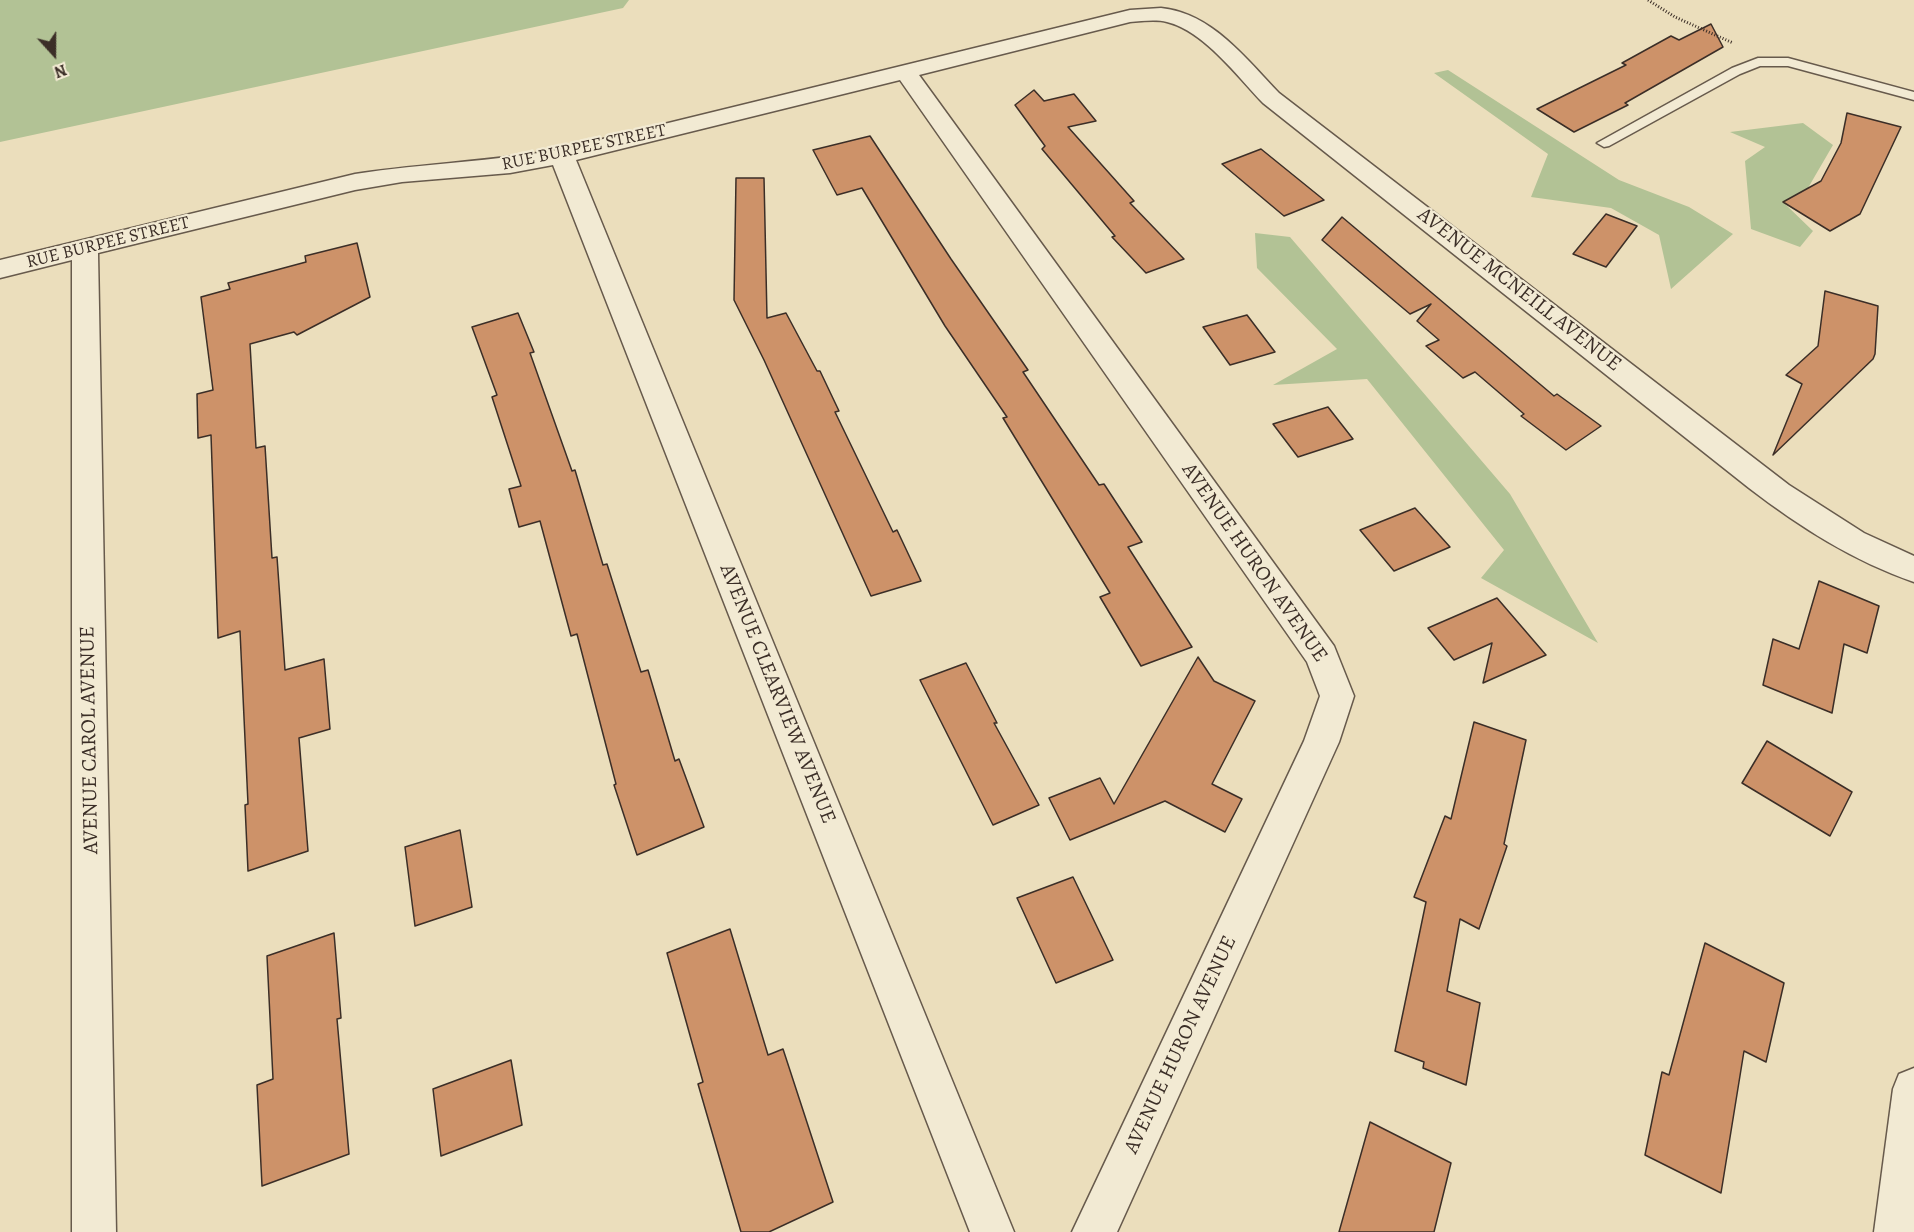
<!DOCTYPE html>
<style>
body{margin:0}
#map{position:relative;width:1914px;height:1232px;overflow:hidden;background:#ebdebc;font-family:Alegreya,serif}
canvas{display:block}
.north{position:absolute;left:24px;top:24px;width:60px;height:60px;-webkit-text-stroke:4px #f2ead3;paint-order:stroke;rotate:159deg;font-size:16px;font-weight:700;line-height:24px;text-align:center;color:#3b2e27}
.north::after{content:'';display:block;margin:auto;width:21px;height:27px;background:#3b2e27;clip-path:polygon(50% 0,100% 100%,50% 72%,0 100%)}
</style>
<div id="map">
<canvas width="1914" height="1232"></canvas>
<div class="north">N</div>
</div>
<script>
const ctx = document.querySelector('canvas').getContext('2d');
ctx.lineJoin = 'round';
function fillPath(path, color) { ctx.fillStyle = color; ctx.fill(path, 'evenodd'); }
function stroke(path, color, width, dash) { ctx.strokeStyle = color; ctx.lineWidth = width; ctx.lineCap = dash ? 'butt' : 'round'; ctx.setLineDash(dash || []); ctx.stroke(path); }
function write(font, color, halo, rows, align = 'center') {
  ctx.font = font + ' Alegreya,serif'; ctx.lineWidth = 4.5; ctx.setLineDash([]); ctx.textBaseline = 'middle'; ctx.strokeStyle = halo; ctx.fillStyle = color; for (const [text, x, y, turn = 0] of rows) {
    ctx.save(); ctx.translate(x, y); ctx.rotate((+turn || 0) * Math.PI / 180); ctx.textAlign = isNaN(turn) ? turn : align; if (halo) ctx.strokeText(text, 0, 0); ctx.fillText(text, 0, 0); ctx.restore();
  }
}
fillPath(new Path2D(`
 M0 0H629L623 8 0 142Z
 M1448 70 1619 180 1689 207 1733 234 1671 289 1659 235 1611 208 1531 197 1548 154 1434 73Z
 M1803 123 1833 145 1808 188 1783 202 1813 231 1800 247 1751 229 1745 161 1765 147 1730 132Z
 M1255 233 1290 237 1510 494 1598 643 1481 578 1504 550 1367 379 1273 385 1337 349 1257 268Z`), '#b2c295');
const building = new Path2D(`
 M1711 24 1723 47 1625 103 1628 105 1574 132 1537 109 1626 65 1622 63 1671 36 1679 40Z
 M1034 90 1044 101 1074 94 1096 121 1068 127 1134 201 1130 203 1184 259 1146 273 1112 237 1115 236 1042 149 1045 146 1015 105Z
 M1847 113 1901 127 1860 214 1830 231 1783 202 1821 181 1841 143Z
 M870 136 951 259 1028 370 1023 372 1099 485 1104 484 1142 542 1128 547 1192 647 1141 666 1100 597 1110 593 1003 418 1007 417 945 326 862 188 837 195 813 150Z
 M1261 149 1324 200 1284 216 1222 164Z
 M736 178H764L767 318 786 313 817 371H820L839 411 835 412 893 532 897 530 921 581 871 596 764 360 734 300Z
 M1606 214 1637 226 1606 267 1573 254Z
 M1342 217 1554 396 1557 394 1601 426 1566 450 1521 416 1524 414 1475 372 1463 378 1426 346 1439 340 1417 321 1431 304 1410 314 1322 240Z
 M357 243 370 297 297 335 294 332 250 344 256 448 265 446 272 558 277 557 285 670 324 659 330 729 299 738 308 851 248 871 245 805 248 804 240 631 218 638 211 435 198 438 197 394 213 390 201 297 230 289 228 283 306 262 305 256Z
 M1825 291 1878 306 1875 354 1873 359 1773 455 1802 384 1786 375 1818 346Z
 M518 313 534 352 530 353 572 471 575 470 603 565 607 564 641 672 648 670 675 761 679 759 704 827 637 855 614 785 616 784 577 634 571 636 540 521 519 527 509 489 521 486 492 397 497 395 472 327Z
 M1247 315 1275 352 1230 365 1203 327Z
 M1328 407 1353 439 1298 457 1273 424Z
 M1415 508 1450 547 1394 571 1360 530Z
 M1819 581 1879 606 1867 653 1844 644 1832 713 1763 685 1773 639 1799 649Z
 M1497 598 1546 655 1483 683 1492 643 1454 660 1428 628Z
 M1198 657 1214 681 1255 701 1212 784 1242 799 1225 832 1165 801 1070 840 1049 798 1100 778 1114 804Z
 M966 663 997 723H994L1039 805 993 825 920 680Z
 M1474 722 1526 740 1504 844 1507 846 1479 929 1460 919 1447 991 1480 1003 1466 1085 1423 1068 1424 1062 1395 1051 1426 902 1414 897 1445 816 1451 819Z
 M1767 741 1852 792 1830 836 1742 783Z
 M460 830 472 907 415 926 405 847Z
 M1073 877 1113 960 1056 983 1017 898Z
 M730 929 768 1055 783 1049 833 1202 769 1232H741L698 1084 703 1082 667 953Z
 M334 933 341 1018 337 1019 349 1154 262 1186 257 1085 273 1079 267 956Z
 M1705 943 1784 983 1766 1062 1744 1051 1721 1193 1645 1155 1662 1072 1669 1075Z
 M511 1060 522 1125 441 1156 433 1089Z
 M1370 1122 1451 1163 1434 1232H1339Z`);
fillPath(building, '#cd9269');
stroke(building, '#3b2e27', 1.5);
const service = new Path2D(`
 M1758 58H1788L1914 92V100L1788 66H1760L1740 74 1609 146 1604 147 1597 143 1732 68Z`);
const minor = new Path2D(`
 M1161 8C1212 13 1246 59 1279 93L1789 485 1864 533 1914 556V582C1853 561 1800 527 1749 488L1263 103C1238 77 1204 31 1167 22 1156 19 1142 21 1130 22L919 75 1334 646 1354 696 1339 742 1117 1232H1072L1304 741 1320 696 1307 662 900 80 576 160 1014 1232H970L553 165 510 173 402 182 355 190 98 253 116 1232H72V260L0 278V260L355 174C424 163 493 162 562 149L1130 10Z`);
const tertiary = new Path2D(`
 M1914 1068V1232H1874L1893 1089 1899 1074Z`);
stroke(service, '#675a4c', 3);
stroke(minor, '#675a4c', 3);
stroke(tertiary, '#675a4c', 3);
stroke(new Path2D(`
 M1648 0 1675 17 1733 43`), '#3b2e27', 3, [1, 2]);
fillPath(service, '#f2ead3');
fillPath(minor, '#f2ead3');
fillPath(tertiary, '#f2ead3');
write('18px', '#3b2e27', '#f2ead3', [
 ["RUE BURPEE STREET",584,148,-12],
 ["RUE BURPEE STREET",108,243,-14]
]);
write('21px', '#3b2e27', '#f2ead3', [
 ["AVENUE MCNEILL AVENUE",1519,290,38],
 ["AVENUE HURON AVENUE",1254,563,55],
 ["AVENUE CLEARVIEW AVENUE",777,694,68],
 ["AVENUE CAROL AVENUE",90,740,-91],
 ["AVENUE HURON AVENUE",1181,1045,-65]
]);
</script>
